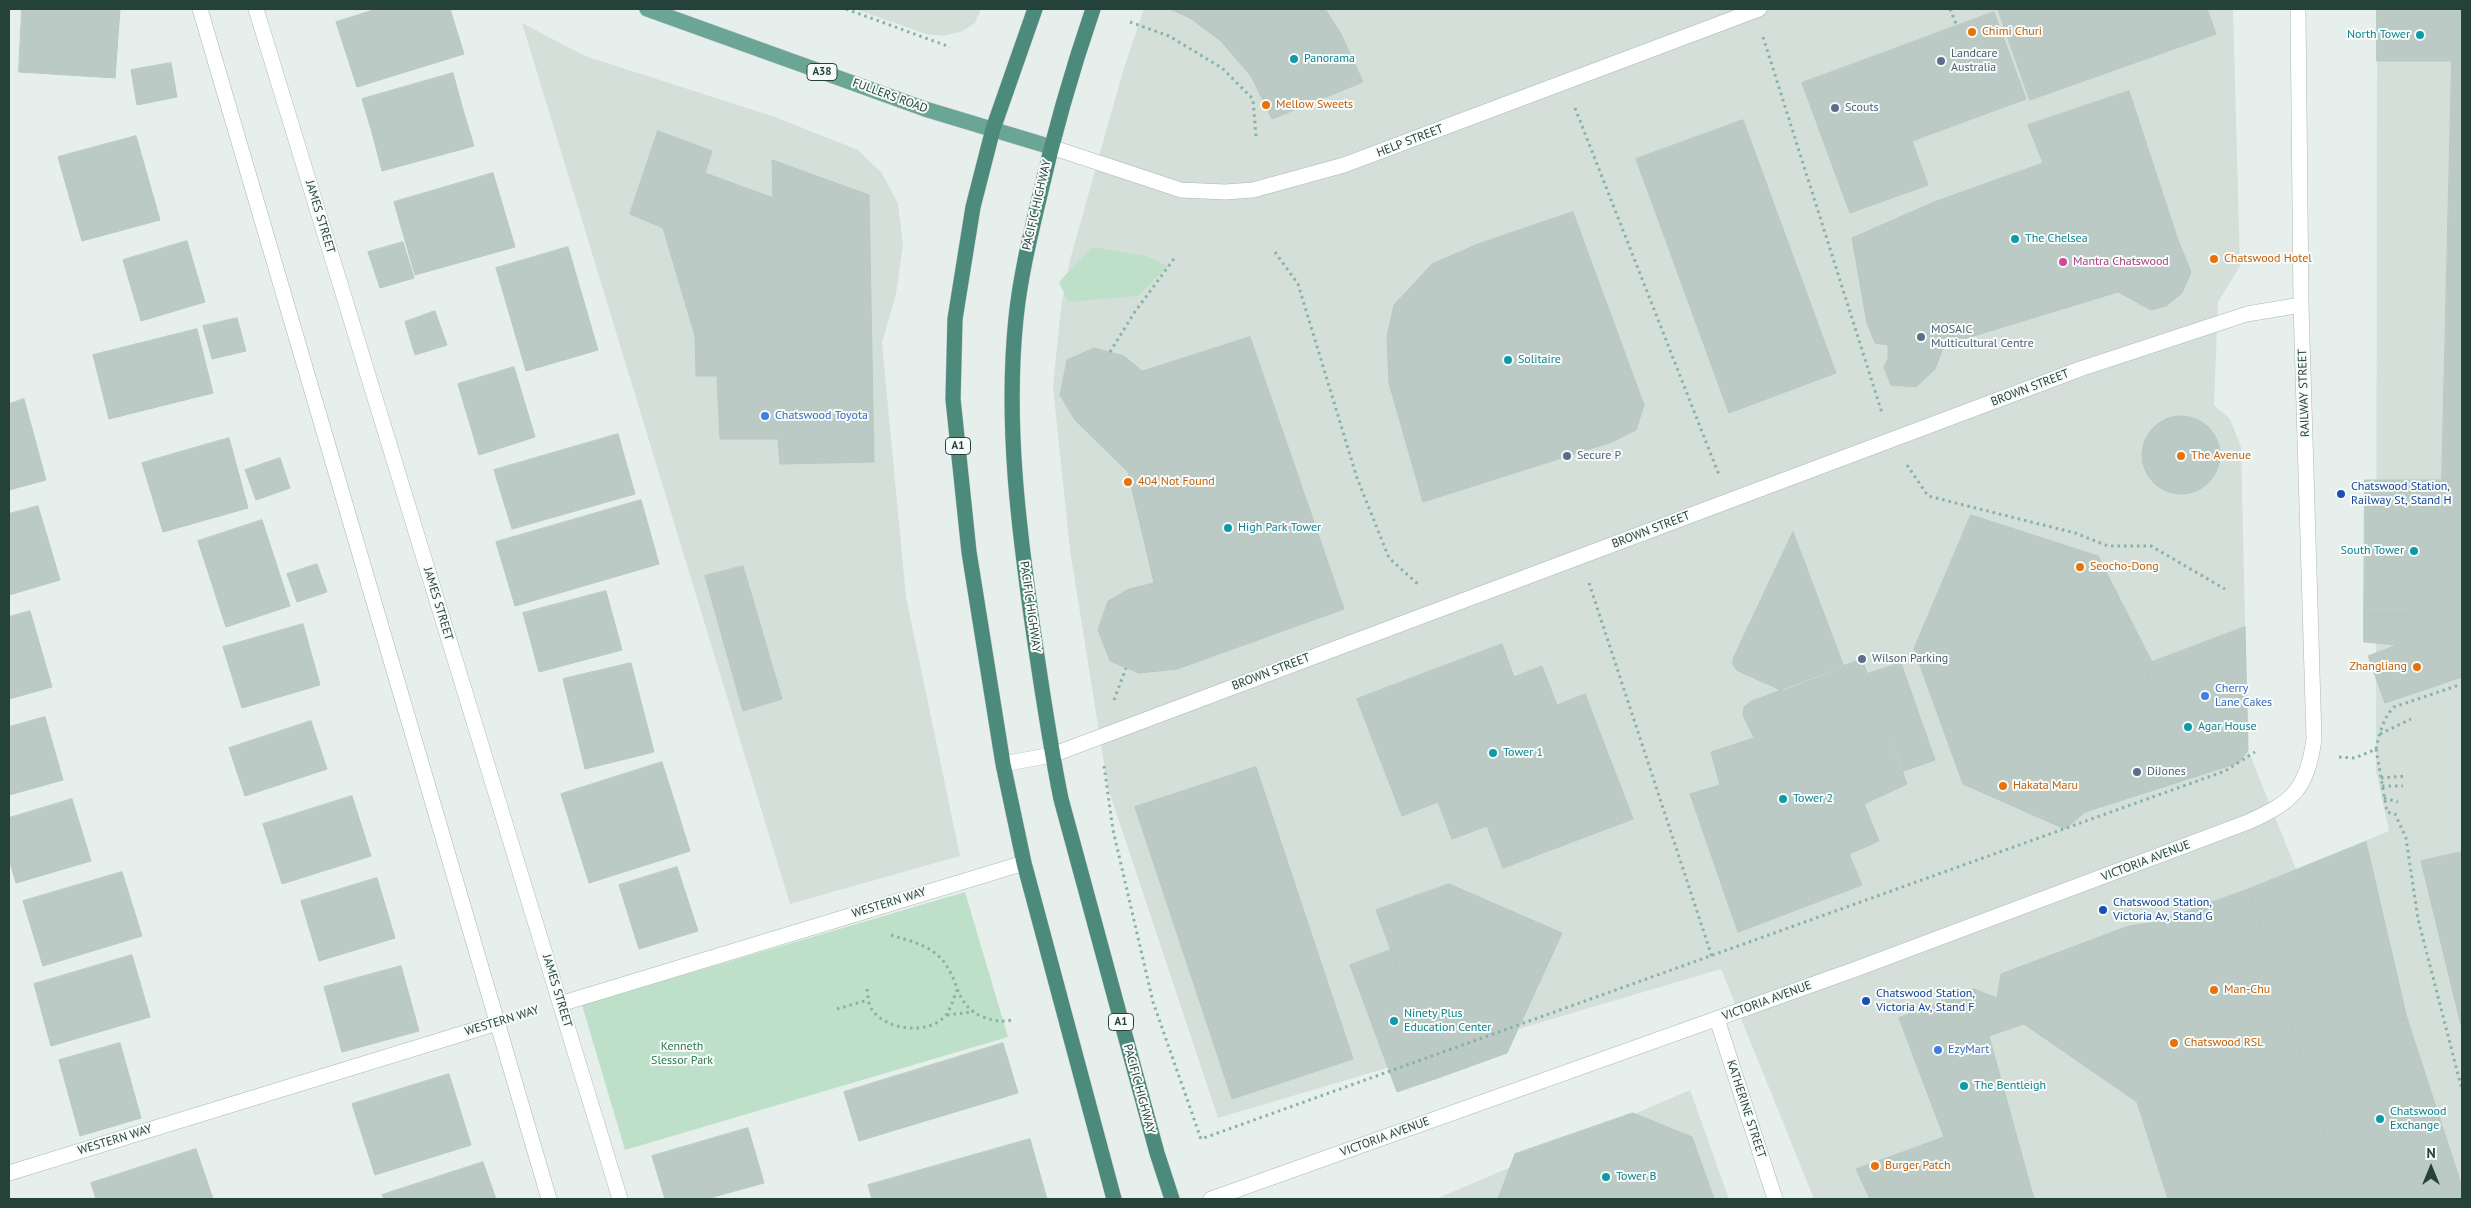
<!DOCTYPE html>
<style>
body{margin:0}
#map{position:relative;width:2471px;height:1208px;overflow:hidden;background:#e6efeb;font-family:"PT Sans",sans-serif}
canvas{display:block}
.frame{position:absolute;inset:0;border:10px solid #24423a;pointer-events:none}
.north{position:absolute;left:2406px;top:1143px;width:50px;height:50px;-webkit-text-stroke:4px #f7fbf9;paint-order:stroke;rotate:0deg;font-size:14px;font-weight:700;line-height:20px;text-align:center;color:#24423a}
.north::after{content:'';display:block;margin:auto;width:18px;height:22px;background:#24423a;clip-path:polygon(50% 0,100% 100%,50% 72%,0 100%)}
</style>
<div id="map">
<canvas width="2471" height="1208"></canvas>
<div class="frame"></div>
<div class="north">N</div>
</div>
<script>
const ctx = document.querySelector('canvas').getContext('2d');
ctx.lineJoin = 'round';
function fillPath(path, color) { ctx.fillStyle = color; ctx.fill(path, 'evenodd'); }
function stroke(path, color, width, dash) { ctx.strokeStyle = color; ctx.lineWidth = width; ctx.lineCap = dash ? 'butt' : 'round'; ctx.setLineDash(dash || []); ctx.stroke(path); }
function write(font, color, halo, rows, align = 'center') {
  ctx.font = font + ' "PT Sans",sans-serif'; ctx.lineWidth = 4; ctx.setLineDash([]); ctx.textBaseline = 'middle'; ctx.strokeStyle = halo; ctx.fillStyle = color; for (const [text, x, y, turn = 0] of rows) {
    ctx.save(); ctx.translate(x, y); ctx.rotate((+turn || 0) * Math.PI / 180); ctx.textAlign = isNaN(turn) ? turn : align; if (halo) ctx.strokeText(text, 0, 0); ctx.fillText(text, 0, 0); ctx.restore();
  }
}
fillPath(new Path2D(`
 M855 9H981L975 23 963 31 944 36 926 34Z
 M1144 9H2233L2240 266 2218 302 2214 405 2230 419 2241 447 2248 750 2296 869 2389 831 2376 771 2377 61H2462V1199H1814L1721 969 1218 1118 1108 788 1070 550 1053 387 1061 308 1070 260 1123 71Z
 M522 23 585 56 775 117 858 150 882 173 898 204 903 244 896 294 882 343 906 597 960 856 790 904Z
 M1690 1090 1729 1199H1436Z`), '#d4dfda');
fillPath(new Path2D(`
 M1092 247 1146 256 1168 266 1138 296 1068 302 1059 282Z
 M965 892 1008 1037 625 1150 582 1005Z`), '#bfe0c8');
const building = new Path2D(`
 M22 9H120L115 78 19 72Z
 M377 9H450L464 54 357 87 336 22Z
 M1170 9H1325L1340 32 1363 82 1272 119 1251 76 1221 41 1190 18Z
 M1998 9H2207L2216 34 2030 100Z
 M2377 9H2462V61H2377Z
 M1994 12 2026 99 1912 141 1928 185 1850 213 1802 83Z
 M2452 61H2462V480H2442Z
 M171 63 177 97 137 105 131 70Z
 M453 73 463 110 373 136 362 99Z
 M2129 91 2178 240 2191 272 2182 293 2166 306 2151 310 2118 292 1944 345 1935 369 1916 387 1891 385 1884 367 1888 359V345L1875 343 1867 323 1852 238 1934 202 2043 163 2028 125Z
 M463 110 474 146 382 171 373 136Z
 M1743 120 1836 373 1729 413 1636 159Z
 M658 131 712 151 705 173 773 198 772 160 869 195 874 462 780 464 778 439H720L717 376H696L695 336 663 228 630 214Z
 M136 136 160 220 82 241 58 157Z
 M493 173 515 247 415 275 394 202Z
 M1573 212 1644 405 1636 430 1612 442 1423 502 1389 383 1387 337 1394 305 1432 264 1478 244Z
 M187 241 205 302 141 321 123 260Z
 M403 242 414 278 380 288 368 252Z
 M568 247 598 350 526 371 496 268Z
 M435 311 447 345 415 355 405 322Z
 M237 318 246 351 212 359 203 326Z
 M197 329 213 393 109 419 93 355Z
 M1250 337 1344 609 1177 669 1139 673 1110 661 1098 630 1108 601 1129 589 1154 583 1128 472 1075 420 1060 395 1067 360 1094 348 1124 356 1142 371Z
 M514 367 535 437 479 455 458 384Z
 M24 399 46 480 9 490V404Z
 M2142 455a39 39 0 1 1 78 0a39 39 0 1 1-78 0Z
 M618 434 635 494 512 529 494 470Z
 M229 438 248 508 163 532 142 463Z
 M280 458 290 488 256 500 245 470Z
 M2365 480H2462V616L2364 615Z
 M641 500 659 564 515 606 496 542Z
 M38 506 60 580 9 595V514Z
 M1971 515 2098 556 2152 662 2141 699 2085 812 2065 829 1963 784 1914 649Z
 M262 520 290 606 226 627 198 541Z
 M1793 532 1844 667 1783 691 1738 671 1733 665V659Z
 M317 564 327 592 297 602 287 574Z
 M743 566 782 699 743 711 705 576Z
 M606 591 622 650 539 672 523 613Z
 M30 611 52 687 9 699V617Z
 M2364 615 2462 616V677L2385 703 2368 656 2397 645 2364 642Z
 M303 624 320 685 242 708 223 647Z
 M2245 627 2248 750 2238 763 2085 812 2141 699 2152 662Z
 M1502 644 1514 677 1542 666 1557 705 1585 694 1633 819 1503 868 1487 826 1452 839 1438 802 1402 816 1357 699Z
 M1862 659 1907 784 1864 804 1879 841 1849 854 1862 885 1738 932 1690 794 1720 785 1711 752 1754 738 1743 715 1744 707 1750 702Z
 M631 663 654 752 585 769 563 679Z
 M1901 663 1935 760 1901 772 1867 674Z
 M45 717 63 780 9 795V727Z
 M311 721 327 769 245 796 229 748Z
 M662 762 690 851 589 883 561 794Z
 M1256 767 1353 1059 1232 1099 1135 807Z
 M352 796 371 856 282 884 263 824Z
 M72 799 91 861 16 883 9 859V818Z
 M2366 842 2407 1018 2299 1050 2249 889Z
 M2462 852V1029L2421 861Z
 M677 867 698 931 639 949 619 885Z
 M122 872 142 936 43 966 23 901Z
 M377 878 395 938 319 961 301 901Z
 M1449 884 1562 933 1507 1053 1438 1078 1376 910Z
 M2249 889 2299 1050 2344 1199H2168L2137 1102 2024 1024 1989 1036 1974 989 1997 998 2001 974 2129 926 2157 922Z
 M1391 950 1438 1078 1397 1092 1350 965Z
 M132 955 150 1017 51 1046 34 984Z
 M401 966 419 1031 342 1052 324 987Z
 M1974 989 1989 1036 2034 1199H1870L1856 1169 1944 1137 1899 1018Z
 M2407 1018 2462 1187V1199H2344L2299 1050Z
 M120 1043 141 1118 80 1136 59 1060Z
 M1003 1043 1018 1093 859 1141 844 1092Z
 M449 1074 471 1145 375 1175 352 1104Z
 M1633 1113 1692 1137 1714 1199H1498L1515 1154Z
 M748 1128 764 1183 706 1199H665L652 1156Z
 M1030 1139 1047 1199H872L868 1185Z
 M196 1149 213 1199H96L91 1183Z
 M483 1162 496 1199H384L382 1195Z`);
fillPath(building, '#bbcac4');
stroke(building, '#b8c9c2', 1);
const minor = new Path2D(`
 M200 9 549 1199
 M256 9 620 1199
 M1051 147 1181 190 1225 192 1253 190 1344 165 1759 9
 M1003 764 1052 755 2080 369 2247 314 2301 305
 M560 1004 1024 863
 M1717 1019 1775 1199
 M9 1173 497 1023
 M1211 1199 1856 969 2248 822C2293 802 2307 789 2314 739L2301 305 2298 9`);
const primary = new Path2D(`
 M647 9 925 109 1051 147`);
const trunk = new Path2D(`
 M1035 9 993 129 973 207 955 319 953 399 969 552 1003 764 1024 863 1114 1199
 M1093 9C1071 73 1053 137 1038 203 1029 241 1020 279 1016 318 1005 424 1019 531 1034 636 1042 690 1050 745 1061 799L1157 1153 1172 1199`);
stroke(minor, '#a8b8b2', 16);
stroke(primary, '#c2cac8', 16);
stroke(trunk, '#c2cac8', 16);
stroke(new Path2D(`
 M846 9 950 47
 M1950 9 1957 26
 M1130 22 1169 36 1222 68 1253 99 1256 137
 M1763 37 1882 413
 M1575 108 1719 475
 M1275 252 1298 284 1357 478 1389 558 1420 586
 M1110 352 1134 313 1176 256
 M1907 465 1928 496 2075 533 2108 546H2151L2225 589
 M1589 583 1712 957
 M1114 700 1126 668
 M2380 734 2411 719
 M2376 749C2379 735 2383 718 2394 707L2462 684
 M2339 757 2355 758 2376 749 2387 812 2395 814 2406 838 2418 919 2462 1090
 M1104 766 1113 830 1153 1002 1201 1139 2225 771 2255 752
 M2381 778 2405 776
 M2382 786H2403
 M2384 798 2398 802
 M891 935C910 941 931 945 944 962 960 983 955 1005 983 1017 994 1021 1000 1022 1012 1020
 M867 989C868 997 868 1005 873 1011 888 1031 930 1035 946 1015 951 1008 954 997 957 990
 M837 1009 868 1000
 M947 1015 972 1012`), '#86b3a5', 3, [2.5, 4]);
stroke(minor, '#fff', 15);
stroke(primary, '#6aa596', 15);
stroke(trunk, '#4c8a7c', 15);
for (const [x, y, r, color] of [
 [1972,32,5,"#e8710a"],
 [2420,35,5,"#0f9aa8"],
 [1294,59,5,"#0f9aa8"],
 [1941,61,5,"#5c6f8a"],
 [1266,105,5,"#e8710a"],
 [1835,108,5,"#5c6f8a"],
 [2015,239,5,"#0f9aa8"],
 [2214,259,5,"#e8710a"],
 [2063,262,5,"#d1479c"],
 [1921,337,5,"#5c6f8a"],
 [1508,360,5,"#0f9aa8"],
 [765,416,5,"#3f7fe0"],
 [1567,456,5,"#5c6f8a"],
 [2181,456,5,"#e8710a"],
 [1128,482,5,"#e8710a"],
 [2341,494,5,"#1a4fb4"],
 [1228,528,5,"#0f9aa8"],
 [2414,551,5,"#0f9aa8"],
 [2080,567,5,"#e8710a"],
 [1862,659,5,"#5c6f8a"],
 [2417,667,5,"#e8710a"],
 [2205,696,5,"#3f7fe0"],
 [2188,727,5,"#0f9aa8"],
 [1493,753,5,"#0f9aa8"],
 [2137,772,5,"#5c6f8a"],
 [2003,786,5,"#e8710a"],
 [1783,799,5,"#0f9aa8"],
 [2103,910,5,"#1a4fb4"],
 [2214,990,5,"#e8710a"],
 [1866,1001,5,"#1a4fb4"],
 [1394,1021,5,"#0f9aa8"],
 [2174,1043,5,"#e8710a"],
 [1938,1050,5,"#3f7fe0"],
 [1964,1086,5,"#0f9aa8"],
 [2380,1119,5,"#0f9aa8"],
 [1875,1166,5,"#e8710a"],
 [1606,1177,5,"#0f9aa8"]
]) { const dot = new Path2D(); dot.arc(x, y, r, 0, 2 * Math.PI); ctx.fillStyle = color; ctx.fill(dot); stroke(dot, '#f7fbf9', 2); }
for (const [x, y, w] of [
 [822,72,30],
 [958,446,25],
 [1121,1022,25]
]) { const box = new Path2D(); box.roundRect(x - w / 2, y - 8.5, w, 17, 4); ctx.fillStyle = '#f7fbf9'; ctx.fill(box); stroke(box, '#24423a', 1); }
write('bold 11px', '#24423a', null, [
 ["A38",822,72],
 ["A1",958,446],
 ["A1",1121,1022]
]);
write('12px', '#c56008', '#f7fbf9', [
 ["Chimi Churi",1982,32],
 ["Mellow Sweets",1276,105],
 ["Chatswood Hotel",2224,259],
 ["The Avenue",2191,456],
 ["404 Not Found",1138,482],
 ["Seocho-Dong",2090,567],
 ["Zhangliang",2407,667,"right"],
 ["Hakata Maru",2013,786],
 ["Man-Chu",2224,990],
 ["Chatswood RSL",2184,1043],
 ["Burger Patch",1885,1166]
], 'left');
write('12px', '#0d838f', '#f7fbf9', [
 ["North Tower",2410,35,"right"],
 ["Panorama",1304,59],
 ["The Chelsea",2025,239],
 ["Solitaire",1518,360],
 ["High Park Tower",1238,528],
 ["South Tower",2404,551,"right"],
 ["Agar House",2198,727],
 ["Tower 1",1503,753],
 ["Tower 2",1793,799],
 ["Ninety Plus",1404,1014],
 ["Education Center",1404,1028],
 ["The Bentleigh",1974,1086],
 ["Chatswood",2390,1112],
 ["Exchange",2390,1126],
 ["Tower B",1616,1177]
], 'left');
write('12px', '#4e5e75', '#f7fbf9', [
 ["Landcare",1951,54],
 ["Australia",1951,68],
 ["Scouts",1845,108],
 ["MOSAIC",1931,330],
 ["Multicultural Centre",1931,344],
 ["Secure P",1577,456],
 ["Wilson Parking",1872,659],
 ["DiJones",2147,772]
], 'left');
write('12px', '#24423a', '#f7fbf9', [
 ["FULLERS ROAD",890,96,20],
 ["HELP STREET",1410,141,-21],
 ["PACIFIC HIGHWAY",1037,205,-77],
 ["JAMES STREET",320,217,73],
 ["BROWN STREET",2030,388,-21],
 ["RAILWAY STREET",2304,393,-92],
 ["BROWN STREET",1651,530,-21],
 ["JAMES STREET",438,604,73],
 ["PACIFIC HIGHWAY",1030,607,82],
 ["BROWN STREET",1271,672,-21],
 ["VICTORIA AVENUE",2146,861,-21],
 ["WESTERN WAY",889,903,-17],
 ["JAMES STREET",557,991,73],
 ["VICTORIA AVENUE",1767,1001,-20],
 ["WESTERN WAY",502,1021,-17],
 ["PACIFIC HIGHWAY",1139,1089,75],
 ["KATHERINE STREET",1746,1109,72],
 ["VICTORIA AVENUE",1385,1137,-20],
 ["WESTERN WAY",115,1140,-17]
]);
write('12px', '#b23c85', '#f7fbf9', [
 ["Mantra Chatswood",2073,262]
], 'left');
write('12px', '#366cbe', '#f7fbf9', [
 ["Chatswood Toyota",775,416],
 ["Cherry",2215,689],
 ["Lane Cakes",2215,703],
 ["EzyMart",1948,1050]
], 'left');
write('12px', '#164399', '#f7fbf9', [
 ["Chatswood Station,",2351,487],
 ["Railway St, Stand H",2351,501],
 ["Chatswood Station,",2113,903],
 ["Victoria Av, Stand G",2113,917],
 ["Chatswood Station,",1876,994],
 ["Victoria Av, Stand F",1876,1008]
], 'left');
write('12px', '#2d7a4b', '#f7fbf9', [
 ["Kenneth",682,1047],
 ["Slessor Park",682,1061]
]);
</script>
